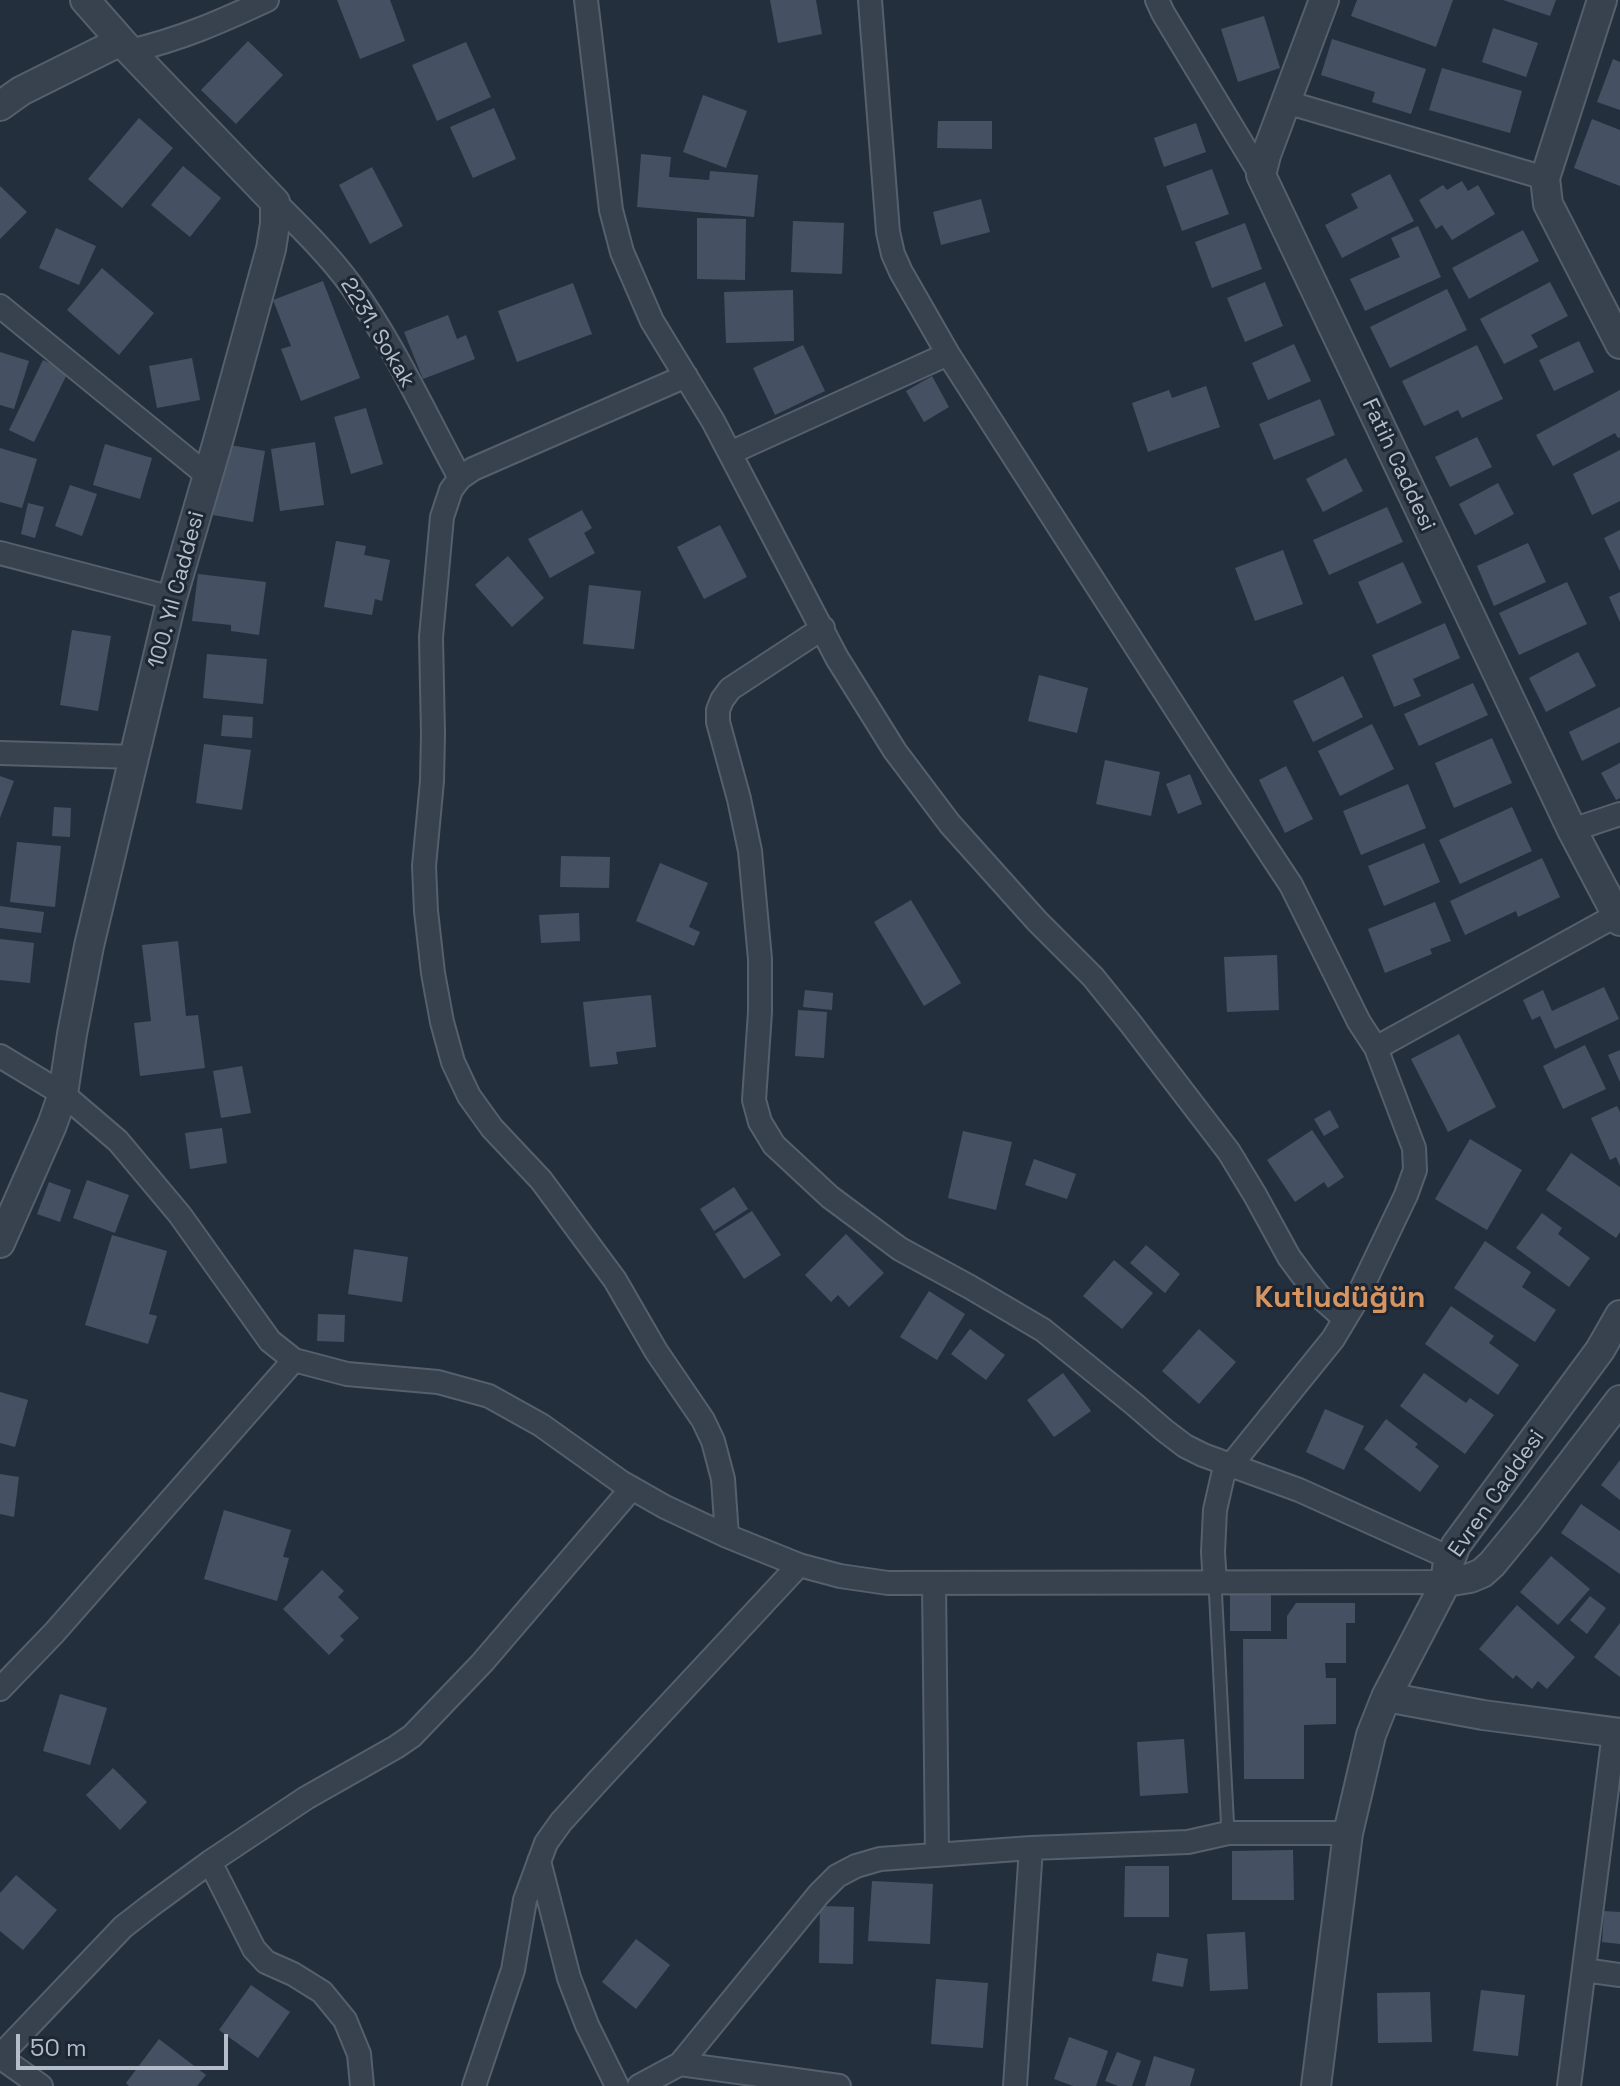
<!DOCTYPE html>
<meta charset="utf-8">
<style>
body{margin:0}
#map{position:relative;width:1620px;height:2086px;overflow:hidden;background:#242f3e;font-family:"Space Grotesk",sans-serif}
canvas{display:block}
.scale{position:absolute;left:16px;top:2034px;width:212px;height:36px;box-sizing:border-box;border:4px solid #b4bcc9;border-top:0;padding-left:10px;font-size:24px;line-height:28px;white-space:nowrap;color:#b4bcc9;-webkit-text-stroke:6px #1d2633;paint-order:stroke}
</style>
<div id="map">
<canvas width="1620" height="2086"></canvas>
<div class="scale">50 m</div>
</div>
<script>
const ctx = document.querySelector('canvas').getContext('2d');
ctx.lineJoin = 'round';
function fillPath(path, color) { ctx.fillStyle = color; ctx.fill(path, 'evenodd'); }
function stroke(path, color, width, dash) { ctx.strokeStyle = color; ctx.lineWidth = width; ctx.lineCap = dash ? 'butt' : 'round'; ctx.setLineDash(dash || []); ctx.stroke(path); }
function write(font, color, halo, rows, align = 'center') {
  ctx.font = font + ' "Space Grotesk",sans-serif'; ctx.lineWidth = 6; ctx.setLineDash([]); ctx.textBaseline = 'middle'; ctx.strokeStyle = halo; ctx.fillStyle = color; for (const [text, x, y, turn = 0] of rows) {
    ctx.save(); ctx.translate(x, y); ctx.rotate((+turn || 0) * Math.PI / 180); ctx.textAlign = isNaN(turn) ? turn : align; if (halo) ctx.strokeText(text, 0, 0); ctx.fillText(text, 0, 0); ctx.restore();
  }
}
fillPath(new Path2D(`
 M337 0H390L405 41 360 59Z
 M770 0H816L822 34 778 43Z
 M1357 0H1453L1436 47 1351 16Z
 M1503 0H1556L1550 16Z
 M1264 16 1280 68 1238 82 1221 29Z
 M1493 28 1538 43 1526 77 1482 62Z
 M1332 39 1426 69 1411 114 1372 102 1375 92 1321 75Z
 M248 41 283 75 236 124 201 90Z
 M466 42 491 97 437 121 412 65Z
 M1613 59 1620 62V110L1597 102Z
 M1442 68 1522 91 1510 133 1429 110Z
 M703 95 747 111 726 168 683 152Z
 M494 108 516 159 473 178 450 127Z
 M139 118 173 148 122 208 88 179Z
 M1592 119 1620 130V186L1574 168Z
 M938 121H992V149L937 148Z
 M1196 123 1206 152 1164 167 1154 138Z
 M641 154 671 157 669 177 709 180 710 171 758 175 754 217 637 207Z
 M183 166 221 198 190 237 151 205Z
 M372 167 403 226 370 244 339 185Z
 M1212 169 1229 214 1182 231 1166 186Z
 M1390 174 1414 221 1342 258 1325 225 1358 208 1351 194Z
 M1462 181 1468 191 1478 185 1495 214 1452 240 1442 225 1436 229 1419 200 1443 185 1447 190Z
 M0 186 27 212 0 239Z
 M981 199 990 232 941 245 933 212Z
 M697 218 746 219 745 280 697 279Z
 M793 221 844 223 842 274 791 272Z
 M1245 223 1262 269 1212 288 1195 242Z
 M1418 226 1441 277 1365 311 1350 279 1400 257 1391 238Z
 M56 228 96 246 79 285 39 268Z
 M1523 230 1539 261 1469 299 1452 268Z
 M102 268 154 313 119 355 67 310Z
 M323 281 360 378 301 401 281 349 291 346 273 300Z
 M1265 282 1283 326 1245 342 1227 298Z
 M1550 282 1568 316 1531 335 1538 347 1504 364 1480 319Z
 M573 283 592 334 517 362 498 311Z
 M1447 289 1467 330 1390 368 1370 327Z
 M793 290 794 341 726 343 724 292Z
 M448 315 457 339 466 335 475 359 423 379 404 332Z
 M1579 341 1594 372 1554 391 1539 360Z
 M1294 344 1311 381 1268 400 1252 363Z
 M803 345 825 391 775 415 753 368Z
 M1477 345 1503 399 1462 418 1458 410 1424 426 1402 381Z
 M0 352 29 361 14 409 0 405Z
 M192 358 200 400 157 408 149 366Z
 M43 360 68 372 34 442 9 430Z
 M932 376 949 407 924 422 906 391Z
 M1206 386 1220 427 1148 452 1132 403 1169 390 1172 398Z
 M1620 390V437L1618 438 1615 433 1553 466 1536 435Z
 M1320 399 1335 435 1274 460 1259 424Z
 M366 408 383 464 351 474 334 417Z
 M1477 437 1492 467 1450 487 1435 457Z
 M315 442 324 505 280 511 271 449Z
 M105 444 152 458 140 499 93 485Z
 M224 444 265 451 253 522 213 515Z
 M0 448 37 459 22 508 0 502Z
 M1620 450V501L1592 515 1573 474Z
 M1346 458 1363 491 1323 512 1306 479Z
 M1498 483 1514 514 1475 535 1459 504Z
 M70 485 97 494 82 536 55 526Z
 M28 503 44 507 35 538 21 534Z
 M1387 507 1403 542 1329 575 1313 540Z
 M582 510 592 528 584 533 595 553 550 578 528 539Z
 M720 525 747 577 704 599 677 547Z
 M1620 530V571L1604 538Z
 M336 541 366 546 364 555 390 560 382 601 375 599 372 615 324 607Z
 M1528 543 1546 582 1494 606 1477 566Z
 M1283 550 1303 604 1255 621 1235 568Z
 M508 556 544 598 512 627 475 585Z
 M1403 562 1422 603 1377 624 1358 582Z
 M198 574 266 582 259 635 231 631V625L192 621Z
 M1567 582 1587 624 1519 655 1499 613Z
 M589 585 641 591 634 649 583 644Z
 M1620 592V622L1609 597Z
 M1445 623 1460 658 1413 679 1421 696 1394 707 1372 655Z
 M72 630 111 636 98 711 60 705Z
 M1578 652 1596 686 1546 712 1529 678Z
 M207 654 267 659 263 704 203 698Z
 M1039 675 1088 688 1077 733 1028 721Z
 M1343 676 1363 717 1313 742 1293 701Z
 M1473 683 1488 715 1419 746 1404 714Z
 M1620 707V742L1582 761 1569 732Z
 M223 715 253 717 252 738 221 736Z
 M1372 724 1394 769 1340 796 1318 751Z
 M1492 738 1512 783 1454 808 1435 763Z
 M204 744 251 750 242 810 196 803Z
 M1105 760 1160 772 1151 816 1096 804Z
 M1620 763V798L1616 800 1601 773Z
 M1286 766 1313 819 1285 833 1259 780Z
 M1190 774 1202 804 1178 814 1166 784Z
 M0 776 14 781 0 818Z
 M1408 784 1426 828 1361 855 1343 811Z
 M54 807 71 808 70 837 52 836Z
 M1512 807 1532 851 1460 884 1439 840Z
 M17 842 61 846 55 907 10 902Z
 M1424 843 1440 882 1384 906 1368 866Z
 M561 856 610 857 609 888 560 887Z
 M1542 858 1560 897 1518 917 1516 911 1465 935 1450 901Z
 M660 863 708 883 689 927 700 932 694 946 636 921Z
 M911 900 961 983 924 1006 874 922Z
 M1435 902 1451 941 1430 949 1432 954 1385 973 1368 929Z
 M0 906 44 912 41 933 0 928Z
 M579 913 580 941 541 943 539 915Z
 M0 939 34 943 30 983 0 980Z
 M178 941 186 1016 198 1015 205 1068 140 1076 134 1023 151 1021 142 945Z
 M1277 955 1279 1010 1227 1012 1224 957Z
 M1604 987 1619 1019 1555 1049 1540 1016 1532 1020 1523 1000 1543 990 1552 1011Z
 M805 990 833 993 832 1010 803 1007Z
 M651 995 656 1047 616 1052 618 1064 590 1067 583 1002Z
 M798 1010 827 1012 824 1058 795 1056Z
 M1459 1034 1496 1107 1448 1132 1411 1059Z
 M1585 1045 1606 1089 1563 1109 1543 1066Z
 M1620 1050V1082L1608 1055Z
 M242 1066 251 1113 221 1118 213 1071Z
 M1617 1106 1620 1112V1166L1616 1157 1610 1160 1591 1118Z
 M1330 1110 1339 1127 1324 1136 1314 1119Z
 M222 1128 227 1163 190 1169 185 1133Z
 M1312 1130 1344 1177 1328 1188 1324 1182 1295 1202 1267 1160Z
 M963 1131 1012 1142 996 1210 948 1198Z
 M1470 1139 1522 1170 1487 1230 1435 1199Z
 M1571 1153 1620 1187V1232L1616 1238 1546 1190Z
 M1034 1159 1076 1174 1067 1199 1025 1185Z
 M87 1180 129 1195 115 1233 73 1218Z
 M49 1182 71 1190 60 1222 37 1214Z
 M734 1187 748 1209 714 1231 700 1209Z
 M752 1211 781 1255 744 1279 715 1234Z
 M1542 1213 1562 1228 1558 1234 1590 1258 1569 1287 1516 1248Z
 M846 1234 884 1273 849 1307 838 1295 831 1302 805 1275Z
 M112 1235 167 1251 149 1314 157 1316 148 1344 85 1325Z
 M1485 1241 1531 1272 1522 1287 1556 1310 1535 1342 1454 1288Z
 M1146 1245 1180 1274 1165 1293 1130 1263Z
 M354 1249 408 1257 402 1302 348 1294Z
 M1114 1260 1153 1293 1122 1329 1083 1296Z
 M929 1291 965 1314 937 1360 900 1337Z
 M1451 1306 1494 1336 1489 1343 1519 1365 1498 1395 1425 1344Z
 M318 1314 345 1315 344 1342 317 1341Z
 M970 1329 1005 1355 986 1380 951 1354Z
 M1199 1329 1236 1362 1199 1404 1162 1371Z
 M1063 1373 1091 1411 1054 1437 1027 1400Z
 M1424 1373 1466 1403 1470 1398 1494 1415 1465 1454 1400 1406Z
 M0 1392 28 1400 15 1447 0 1443Z
 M1325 1409 1364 1426 1344 1470 1306 1452Z
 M1386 1419 1418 1444 1415 1447 1439 1466 1420 1492 1364 1449Z
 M1620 1460V1500L1601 1485Z
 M0 1474 19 1477 14 1517 0 1514Z
 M1581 1504 1620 1531V1574L1561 1533Z
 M224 1510 291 1530 283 1557 289 1558 277 1601 204 1579Z
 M1551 1556 1590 1589 1558 1625 1520 1592Z
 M322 1570 344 1591 338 1597 359 1618 340 1636 344 1640 329 1655 283 1609Z
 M1230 1592H1271V1631H1230Z
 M1590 1596 1606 1608 1587 1634 1570 1620Z
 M1296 1603H1355V1623H1346V1663H1325L1326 1678H1336V1724L1304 1725V1779H1244L1243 1639H1287V1616Z
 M1517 1605 1575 1657 1547 1689 1538 1681 1532 1689 1516 1675 1513 1679 1479 1649Z
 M1620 1623V1677L1594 1657Z
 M60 1694 107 1708 90 1765 43 1751Z
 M1184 1739 1188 1793 1140 1796 1137 1742Z
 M113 1768 147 1802 120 1830 86 1795Z
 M1293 1850 1294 1900H1232V1851Z
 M1125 1866H1169V1917H1124Z
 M16 1875 57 1910 23 1950 0 1931V1893Z
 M872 1881 933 1884 930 1944 868 1941Z
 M820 1906 854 1907 853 1964 819 1963Z
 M1604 1911 1620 1912V1944L1602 1942Z
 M1245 1932 1248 1989 1210 1991 1207 1934Z
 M636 1939 670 1965 636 2009 602 1982Z
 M1157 1953 1188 1959 1183 1987 1152 1981Z
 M936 1979 988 1983 983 2048 931 2044Z
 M251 1985 290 2012 258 2058 219 2030Z
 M1481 1990 1525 1995 1518 2056 1473 2051Z
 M1430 1992 1432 2042 1378 2043 1377 1993Z
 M1069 2037 1108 2051 1096 2086H1073L1054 2079Z
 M159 2039 206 2075 197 2086H129L126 2083Z
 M1117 2052 1141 2061 1132 2086H1118L1105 2081Z
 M1154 2056 1195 2069 1190 2086H1145Z`), '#455162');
const service = new Path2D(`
 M1215 1584 1228 1833`);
const minor = new Path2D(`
 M586 0 611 210 622 252 652 321 713 421 837 658 895 751 950 824 1037 921 1093 977 1131 1024 1229 1152 1255 1195 1289 1257 1303 1276 1319 1296 1345 1319
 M870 0 888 232 893 254 901 272 948 354 1219 776 1291 885 1359 1022 1376 1048 1414 1148 1415 1170 1406 1195 1354 1304 1333 1339 1223 1475 1215 1510 1213 1552 1215 1584
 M1157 0 1163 13 1261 175
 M130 51C181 39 220 22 267 0
 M1286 102 1545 178
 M275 202C301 228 328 254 350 284 393 343 425 414 460 478
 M0 306 208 476
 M686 376 473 469 460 478 451 490 442 517 431 637 433 734 432 781 424 866 426 911 433 973 442 1022 453 1062 469 1096 492 1128 541 1180 615 1280 656 1351 703 1420 713 1441 723 1479 727 1536
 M730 453 948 354
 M0 553 172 598
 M823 628 730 689 722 700 718 710V722L739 799 750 851 760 959V1012L754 1100 760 1122 774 1145 830 1197 900 1249 970 1287 1043 1330 1134 1404 1164 1430 1185 1446 1203 1455 1299 1490 1450 1558
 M0 753 135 757
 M1572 830 1620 814
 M1376 1048 1617 915
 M0 1056 63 1094 118 1141 180 1215 270 1341 294 1360 347 1374 438 1382 489 1396 541 1425 621 1482 665 1507 727 1536 799 1565 840 1576 888 1583 1446 1582
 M934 1583 937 1855
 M0 1689 54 1633 294 1360
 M539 1861 569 1978 587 2025 617 2086
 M210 1862 254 1949 266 1962 293 1974 322 1992 345 2020 359 2054 362 2086
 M1584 1970 1620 1975
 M0 2056 123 1927 150 1906 210 1862 306 1798 396 1747 412 1736 482 1663 632 1488
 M0 2057 41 2086
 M680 2064 819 1894 837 1876 856 1866 880 1859 1031 1848 1188 1842 1228 1833H1348
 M474 2086 513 1970 525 1900 546 1843 561 1822 599 1780 799 1565
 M639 2086 680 2064 839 2086
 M1015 2086 1031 1848
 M1569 2086 1614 1733`);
const tertiary = new Path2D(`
 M1324 0 1266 155 1261 175 1572 830 1620 921
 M1602 0 1545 178 1548 204 1620 344
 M0 106 21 91 121 41
 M0 1243 52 1125 63 1094 72 1034 89 946 172 598 218 441 271 249 275 224V202L130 51 85 0
 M1446 1582 1470 1578 1482 1573 1492 1564 1529 1519 1620 1400
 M1386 1697 1483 1715 1620 1733
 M1316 2086 1348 1833 1371 1735 1386 1697 1446 1582 1447 1568 1456 1545 1600 1350 1620 1315`);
stroke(service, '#565f6c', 15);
stroke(minor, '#565f6c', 26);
stroke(tertiary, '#565f6c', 32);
stroke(service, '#38414e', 11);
stroke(minor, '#38414e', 22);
stroke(tertiary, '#38414e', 28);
write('22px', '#b4bcc9', '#1d2633', [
 ["2231. Sokak",377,333,59],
 ["Fatih Caddesi",1398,465,65],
 ["100. Yıl Caddesi",177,590,-75],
 ["Evren Caddesi",1497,1494,-55]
]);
write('bold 30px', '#d59563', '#1d2633', [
 ["Kutludüğün",1340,1299]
]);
</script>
